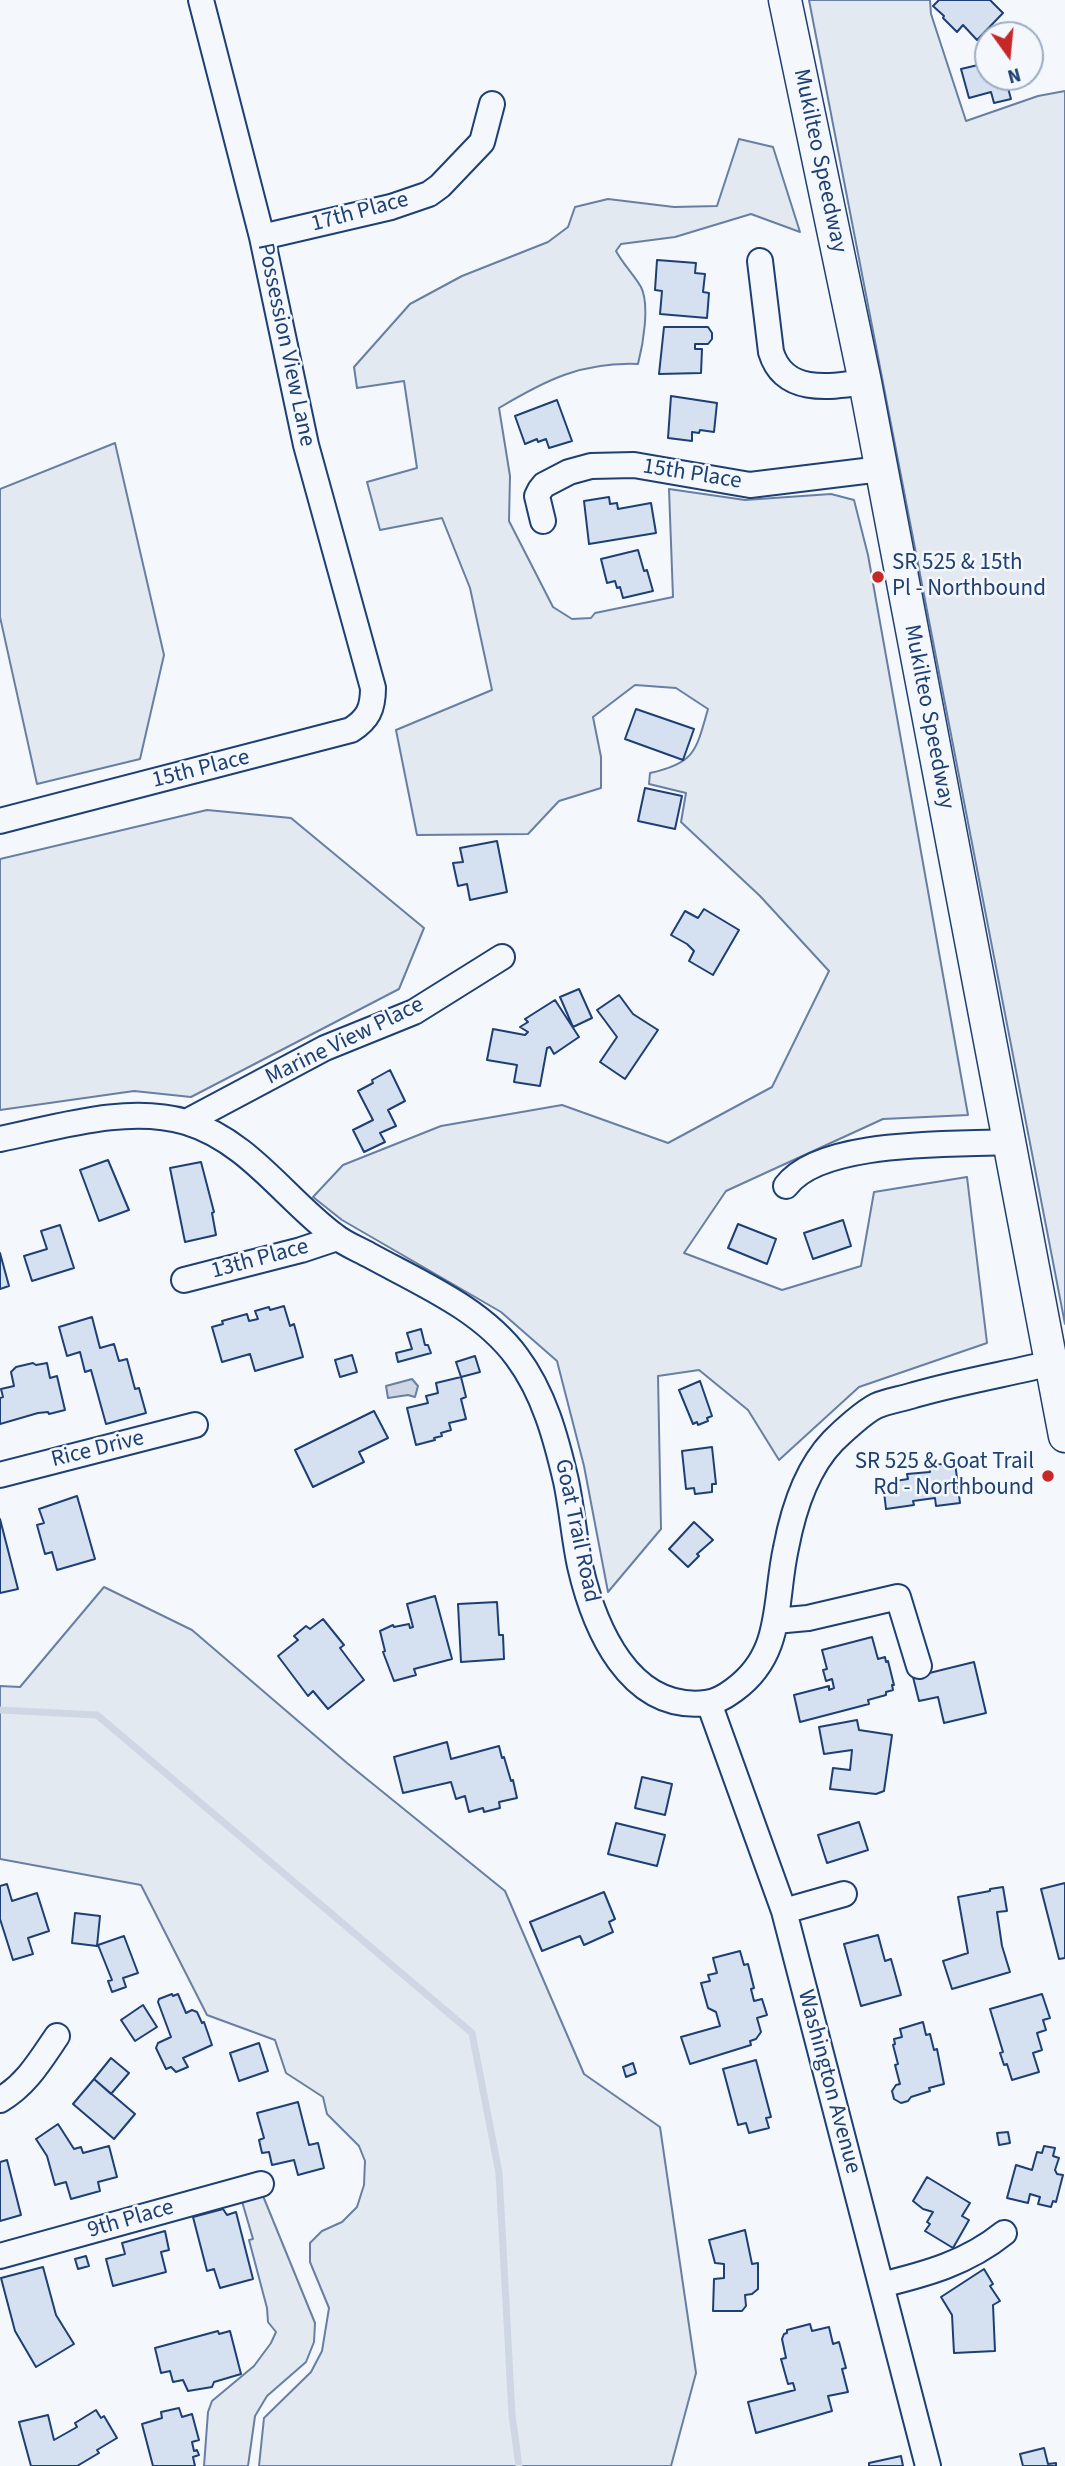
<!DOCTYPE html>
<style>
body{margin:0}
#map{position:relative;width:1065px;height:2466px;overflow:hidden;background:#f4f7fb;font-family:"Source Sans 3",sans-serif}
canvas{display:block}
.north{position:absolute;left:974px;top:21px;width:70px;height:70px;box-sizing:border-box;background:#f4f7fb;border:2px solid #9eadc5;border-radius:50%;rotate:165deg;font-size:19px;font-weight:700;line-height:28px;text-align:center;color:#1d3f73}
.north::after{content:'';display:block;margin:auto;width:24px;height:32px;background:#c62828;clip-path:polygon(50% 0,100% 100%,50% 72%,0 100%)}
</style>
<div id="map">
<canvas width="1065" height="2466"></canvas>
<div class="north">N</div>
</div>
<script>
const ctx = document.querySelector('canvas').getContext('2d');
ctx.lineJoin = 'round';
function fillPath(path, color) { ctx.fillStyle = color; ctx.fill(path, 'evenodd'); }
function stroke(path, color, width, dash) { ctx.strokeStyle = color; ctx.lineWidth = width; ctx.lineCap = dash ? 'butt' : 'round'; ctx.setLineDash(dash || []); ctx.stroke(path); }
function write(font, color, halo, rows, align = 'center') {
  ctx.font = font + ' "Source Sans 3",sans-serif'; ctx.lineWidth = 5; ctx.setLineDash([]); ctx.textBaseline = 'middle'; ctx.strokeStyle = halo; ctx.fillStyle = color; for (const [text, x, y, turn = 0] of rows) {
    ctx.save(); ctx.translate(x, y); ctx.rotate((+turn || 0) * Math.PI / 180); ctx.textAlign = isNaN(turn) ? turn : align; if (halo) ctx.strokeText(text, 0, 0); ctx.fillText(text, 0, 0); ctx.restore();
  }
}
const green = new Path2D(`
 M809 0H930L931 14 966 121 1038 96 1065 91V1324Z
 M739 139 773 147 800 232 751 214 675 237 621 244 616 251C623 264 634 275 641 287 650 305 643 345 638 364 581 362 546 380 499 408L510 476 509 521 553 607 572 619 591 618 595 613 673 597 669 489 745 500 831 494 854 500 868 555 968 1115 883 1119 726 1191 684 1253 782 1290 861 1266 874 1192 967 1177 987 1343 859 1387 779 1460 748 1410 699 1370 658 1376 661 1529 608 1592 584 1466 557 1361 501 1312 342 1220 313 1197 343 1165 441 1126 562 1105 668 1143 772 1087 829 971 760 896 681 822 686 793 649 784 650 773C696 763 696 750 708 709L676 688 635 685 593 717 601 757V788L559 801 528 834 417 835 396 730 492 690 470 588 442 518 380 530 367 482 417 468 404 381 357 388 354 367 410 304 462 276 548 242 568 227 575 207 608 199 674 207 717 206Z
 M115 443 164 655 140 759 37 784 0 617V489Z
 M207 810 291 818 424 928 399 989 191 1097 134 1091 0 1110V859Z
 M104 1587 192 1630 347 1763 505 1891 584 2074 660 2127 696 2373 671 2466H259L264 2418 311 2372 322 2351 329 2308 310 2262V2243L322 2231 342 2222 357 2207 364 2185 365 2161 359 2146 327 2114 323 2097 286 2073 275 2040 207 2015 141 1885 0 1859V1686L20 1687Z
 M261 2191 315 2323 314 2342 306 2362 267 2396 255 2416 248 2466H204L208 2412 212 2401 254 2366 271 2343 276 2332 268 2322 267 2308 249 2240 253 2239 241 2198Z`);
fillPath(green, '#e3e9f0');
stroke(green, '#687fa3', 2);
const water = new Path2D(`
 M412 1379 418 1386 415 1397 408 1395 388 1398 386 1386Z`);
fillPath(water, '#cfd7e4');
stroke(water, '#687fa3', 2);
stroke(new Path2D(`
 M0 1710 97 1715 472 2033 499 2173 512 2415 519 2466`), '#cfd7e4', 7);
const building = new Path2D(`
 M939 0H990L1003 13 977 40 963 25 957 32 943 18 944 16 933 6Z
 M988 58V77H1024L1026 83 1008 88 1011 99 994 103 991 92 969 98 961 69 978 65 977 61Z
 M657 260 696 263 695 273 705 274 703 292 709 293 707 318 660 314 662 291 655 290Z
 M664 327H708L712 333V339L708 344H695V349H702L701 373 659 374Z
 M671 396 717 403 714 432 700 430 699 433 692 432V441L668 438Z
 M557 400 572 441 549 448 546 439 538 442 537 439 525 444 515 416Z
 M609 497 610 504 617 503 618 509 651 503 656 533 589 544 584 501Z
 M638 550 644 571 647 570 653 591 623 598 620 587 617 588 615 581 607 583 601 559Z
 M636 709 694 729 683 760 625 739Z
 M645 788 682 796 675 829 638 821Z
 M497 841 507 892 470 900 467 884 458 886 453 863 463 862 460 848Z
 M704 909 739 930 713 975 689 961 694 951 687 944 671 935 685 911 698 918Z
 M579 989 592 1018 573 1027 560 997Z
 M619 995 633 1014 658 1030 625 1079 600 1062 617 1037 597 1010Z
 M555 1000 579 1037 554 1054 550 1047 547 1048 540 1086 514 1082 517 1065 487 1060 493 1029 525 1035 528 1032 520 1027 528 1022 525 1019Z
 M390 1070 405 1101 388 1110 396 1126 380 1133 385 1142 364 1152 353 1130 373 1120 358 1091 373 1083 372 1080Z
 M108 1160 129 1210 99 1221 80 1170Z
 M201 1162 214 1212 212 1213 216 1235 185 1242 170 1168Z
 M843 1220 851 1246 813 1259 804 1233Z
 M738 1224 776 1239 767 1264 728 1248Z
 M60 1225 74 1268 32 1281 24 1256 47 1249 41 1231Z
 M0 1253 9 1286 0 1289Z
 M284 1306 290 1326 294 1324 303 1357 255 1371 250 1354 222 1362 212 1327 223 1324 222 1321 247 1314 249 1321 258 1319 255 1311 269 1307 270 1310Z
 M92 1317 100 1348 114 1344 119 1361 127 1359 135 1389 139 1388 146 1413 106 1424 91 1370 85 1372 80 1352 67 1356 59 1327Z
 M421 1329 425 1345H428L431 1353 398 1362 396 1353 412 1349 407 1333Z
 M352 1355 357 1372 340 1377 335 1360Z
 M475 1356 480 1372 461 1377 456 1362Z
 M33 1363 36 1365 47 1363 50 1378 57 1376 65 1410 49 1414 48 1412 38 1413 0 1424V1398L3 1397 1 1389 14 1386 11 1372 16 1367Z
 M461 1377 466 1397 461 1399 466 1419 449 1423 451 1430 441 1433 442 1436 434 1438 435 1440 416 1445 407 1408 428 1403 426 1396 438 1393 436 1383Z
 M700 1381 712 1416 707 1418 708 1421 698 1425 697 1422 693 1424 679 1390Z
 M374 1411 388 1438 359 1452 364 1462 313 1487 295 1450Z
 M712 1447 716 1484H712V1492L695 1494 694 1488 686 1489 682 1451Z
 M955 1462 960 1503 936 1506 935 1498 913 1501 914 1505 886 1509 883 1483 908 1479 907 1474 930 1472 929 1466Z
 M77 1496 95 1559 57 1570 52 1552 45 1554 37 1525 44 1523 39 1509Z
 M0 1519 18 1589 0 1593Z
 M694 1522 713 1540 697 1554 699 1556 688 1567 669 1549Z
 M435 1596 452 1659 414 1669 416 1675 394 1681 383 1652 385 1651 380 1631 393 1625 394 1627 409 1624 410 1628 413 1627 407 1604Z
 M497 1602 499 1635H503L504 1659 461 1662 458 1604Z
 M323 1619 344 1645 340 1648 364 1680 328 1709 313 1691 308 1696 278 1656 298 1640 294 1636 306 1626 310 1629Z
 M872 1637 878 1659 885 1657 886 1662 888 1661 894 1685H892L893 1690 886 1692V1695L868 1700 869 1704 800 1722 794 1695 829 1686V1690L834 1688 832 1679 826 1681 823 1670 827 1669 822 1650Z
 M974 1662 986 1713 944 1723 938 1697 919 1701 913 1677Z
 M857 1720 859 1730 892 1735 884 1791 876 1794 830 1789 833 1768 850 1770 852 1750 824 1754 819 1727Z
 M447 1742 451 1759 499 1746 502 1758 504 1757 511 1781 513 1780 517 1798 499 1802 500 1808 484 1812 483 1808 469 1812 465 1796 456 1799 451 1782 403 1793 394 1757Z
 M642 1777 672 1784 665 1815 635 1808Z
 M859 1822 868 1850 827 1863 818 1835Z
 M616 1823 665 1835 657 1866 608 1854Z
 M1065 1883V1958L1059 1959 1041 1889Z
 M7 1884 12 1901 37 1893 49 1931 28 1938 33 1954 13 1960 0 1919V1886Z
 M1003 1887 1007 1911 997 1912 1002 1946 1010 1972 952 1989 943 1961 968 1953 958 1897 990 1891V1889Z
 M604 1892 615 1919 609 1922 613 1932 584 1945 580 1936 542 1951 530 1922Z
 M75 1913 100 1916 97 1946 72 1943Z
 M878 1935 885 1961 891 1959 901 1995 861 2006 844 1944Z
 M124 1936 138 1973 123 1978 126 1987 112 1992 108 1981 112 1980 98 1945Z
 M740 1951 744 1965 748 1964 754 1988 751 1989 754 2001 762 1999 767 2015 757 2018 761 2032 756 2039 750 2041 751 2045 690 2064 681 2037 720 2026 716 2012 708 2008 701 1983 710 1981 708 1975 717 1973 713 1958Z
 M172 1994 173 1996 178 1994 186 2013 192 2010 197 2012 202 2023 204 2022 212 2045 183 2058 188 2067 176 2072 171 2067 166 2069 156 2048 158 2043 171 2037 158 2002 159 1999Z
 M1042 1994 1050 2018 1043 2020 1046 2030 1037 2033 1042 2050 1033 2053 1039 2072 1012 2080 1007 2064 1004 2065 1000 2053 1003 2052 990 2009Z
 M143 2005 157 2027 135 2041 121 2020Z
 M923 2022 926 2035 930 2034 934 2050 937 2049 944 2084 929 2088 930 2091 911 2097 908 2101 901 2103 894 2099 892 2091 896 2085 900 2084 895 2065 898 2064 893 2045 895 2044 894 2039 902 2037 900 2029Z
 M259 2043 268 2071 239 2081 230 2053Z
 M111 2058 129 2073 111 2094 94 2079Z
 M756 2060 771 2117 766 2118 769 2128 749 2133 746 2123 738 2125 723 2069Z
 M633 2063 636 2073 626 2077 623 2067Z
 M94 2079 135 2114 114 2139 73 2104Z
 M298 2102 309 2145 318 2143 324 2168 298 2175 294 2160 272 2165 269 2152 262 2153 259 2140 264 2138 257 2113Z
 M58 2124 74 2149 81 2147 83 2153 109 2146 117 2177 98 2182 100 2191 71 2199 66 2182 55 2185 47 2156 36 2139Z
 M1008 2132 1010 2143 999 2145 997 2133Z
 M1044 2146 1055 2148 1053 2156 1059 2158 1055 2170 1057 2174 1063 2175 1056 2202 1053 2201 1051 2207 1038 2204 1040 2197 1030 2194 1028 2203 1007 2198 1016 2165 1032 2170 1037 2152 1042 2153Z
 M7 2160 21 2215 0 2221V2162Z
 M927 2177 970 2203 962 2216 969 2220 953 2248 925 2231 930 2224 927 2222 933 2212 923 2209 913 2201Z
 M223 2209 227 2215 236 2212 253 2279 220 2288 214 2269 207 2271 193 2217Z
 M745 2230 752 2264 758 2263V2289L752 2294 745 2295 746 2306 742 2311H713L714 2279 724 2278V2264L715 2263 709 2240Z
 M165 2231 169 2250 161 2252 166 2272 113 2286 106 2259 125 2254 122 2243Z
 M86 2256 89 2266 78 2269 75 2259Z
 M43 2267 56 2315 74 2344 36 2367 15 2331 1 2278Z
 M984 2269 993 2284 990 2286 1000 2301 993 2305 995 2351 954 2353 952 2315 941 2297Z
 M810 2324 812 2331 829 2327 833 2344 839 2342 846 2368 842 2369 848 2392 828 2396 832 2411 756 2433 748 2402 795 2390 793 2383 788 2384 781 2359 786 2358 782 2339 784 2334 787 2333V2330Z
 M218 2331 219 2334 230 2331 241 2374 214 2382 212 2387 188 2391 183 2380 173 2382 170 2371 161 2373 155 2348Z
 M179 2408 182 2417 192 2414 199 2440 192 2442 194 2451 197 2450 199 2455 193 2457 195 2466H153L142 2424 162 2418 161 2412Z
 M96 2410 101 2418 104 2416 117 2438 97 2450 99 2453 77 2466H31L19 2422 48 2415 54 2440 77 2427 75 2423Z
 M1044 2448 1048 2464 1056 2463V2466H1023L1020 2454Z
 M901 2456 903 2466H869V2463Z`);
fillPath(building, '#d5e0f0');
stroke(building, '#1d3f73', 2);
const minor = new Path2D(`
 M262 237 391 207 429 194 440 186 482 142 492 104
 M760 261 771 352C784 395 830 387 865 382
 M543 521 537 496 540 490 544 485 569 472 591 466 634 465 750 485 881 469
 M0 821 351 730C368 719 373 709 373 688L306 445 262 237 201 0
 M186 1122 325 1048 414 1012 502 957
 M0 1139C59 1127 127 1105 186 1122 249 1141 285 1199 335 1236 345 1244 358 1249 369 1255 420 1283 482 1309 517 1357 544 1393 556 1438 566 1481 572 1509 574 1538 580 1566 594 1627 629 1712 706 1703 716 1702 726 1696 734 1690 784 1654 774 1602 786 1548 793 1511 807 1468 833 1441 843 1431 864 1412 876 1406 887 1401 902 1399 914 1395 959 1382 1006 1374 1052 1363
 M786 1186C821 1139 953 1145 1009 1142
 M184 1280 301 1250 337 1238
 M0 1475 195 1425
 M775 1621 808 1618 898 1597 919 1666
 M709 1703 784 1911 928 2466
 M784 1911 844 1894
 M0 2100C26 2085 40 2061 57 2036
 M0 2256 261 2184
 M881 2285C926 2274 967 2263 1004 2233`);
const major = new Path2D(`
 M785 0 865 382 1065 1436`);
stroke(minor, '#1d3f73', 28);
stroke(major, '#1d3f73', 35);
stroke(minor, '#f4f7fb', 24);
stroke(major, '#f4f7fb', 32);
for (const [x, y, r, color] of [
 [878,577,7,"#c62828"],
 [1048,1476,7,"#c62828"]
]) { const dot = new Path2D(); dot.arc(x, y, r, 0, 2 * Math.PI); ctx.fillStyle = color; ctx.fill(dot); stroke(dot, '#f4f7fb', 2.5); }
write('23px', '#1d3f73', '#f4f7fb', [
 ["Mukilteo Speedway",819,161,78],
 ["17th Place",360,213,-15],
 ["Possession View Lane",285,345,78],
 ["15th Place",692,475,9],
 ["Mukilteo Speedway",928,717,79],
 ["15th Place",201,770,-14],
 ["Marine View Place",345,1042,-26],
 ["13th Place",260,1260,-15],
 ["Rice Drive",98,1450,-14],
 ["Goat Trail Road",576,1531,78],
 ["Washington Avenue",828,2082,75],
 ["9th Place",131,2220,-16]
]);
write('23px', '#1d3f73', '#f4f7fb', [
 ["SR 525 & 15th",892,564],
 ["Pl - Northbound",892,590],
 ["SR 525 & Goat Trail",1034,1463,"right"],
 ["Rd - Northbound",1034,1489,"right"]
], 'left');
</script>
